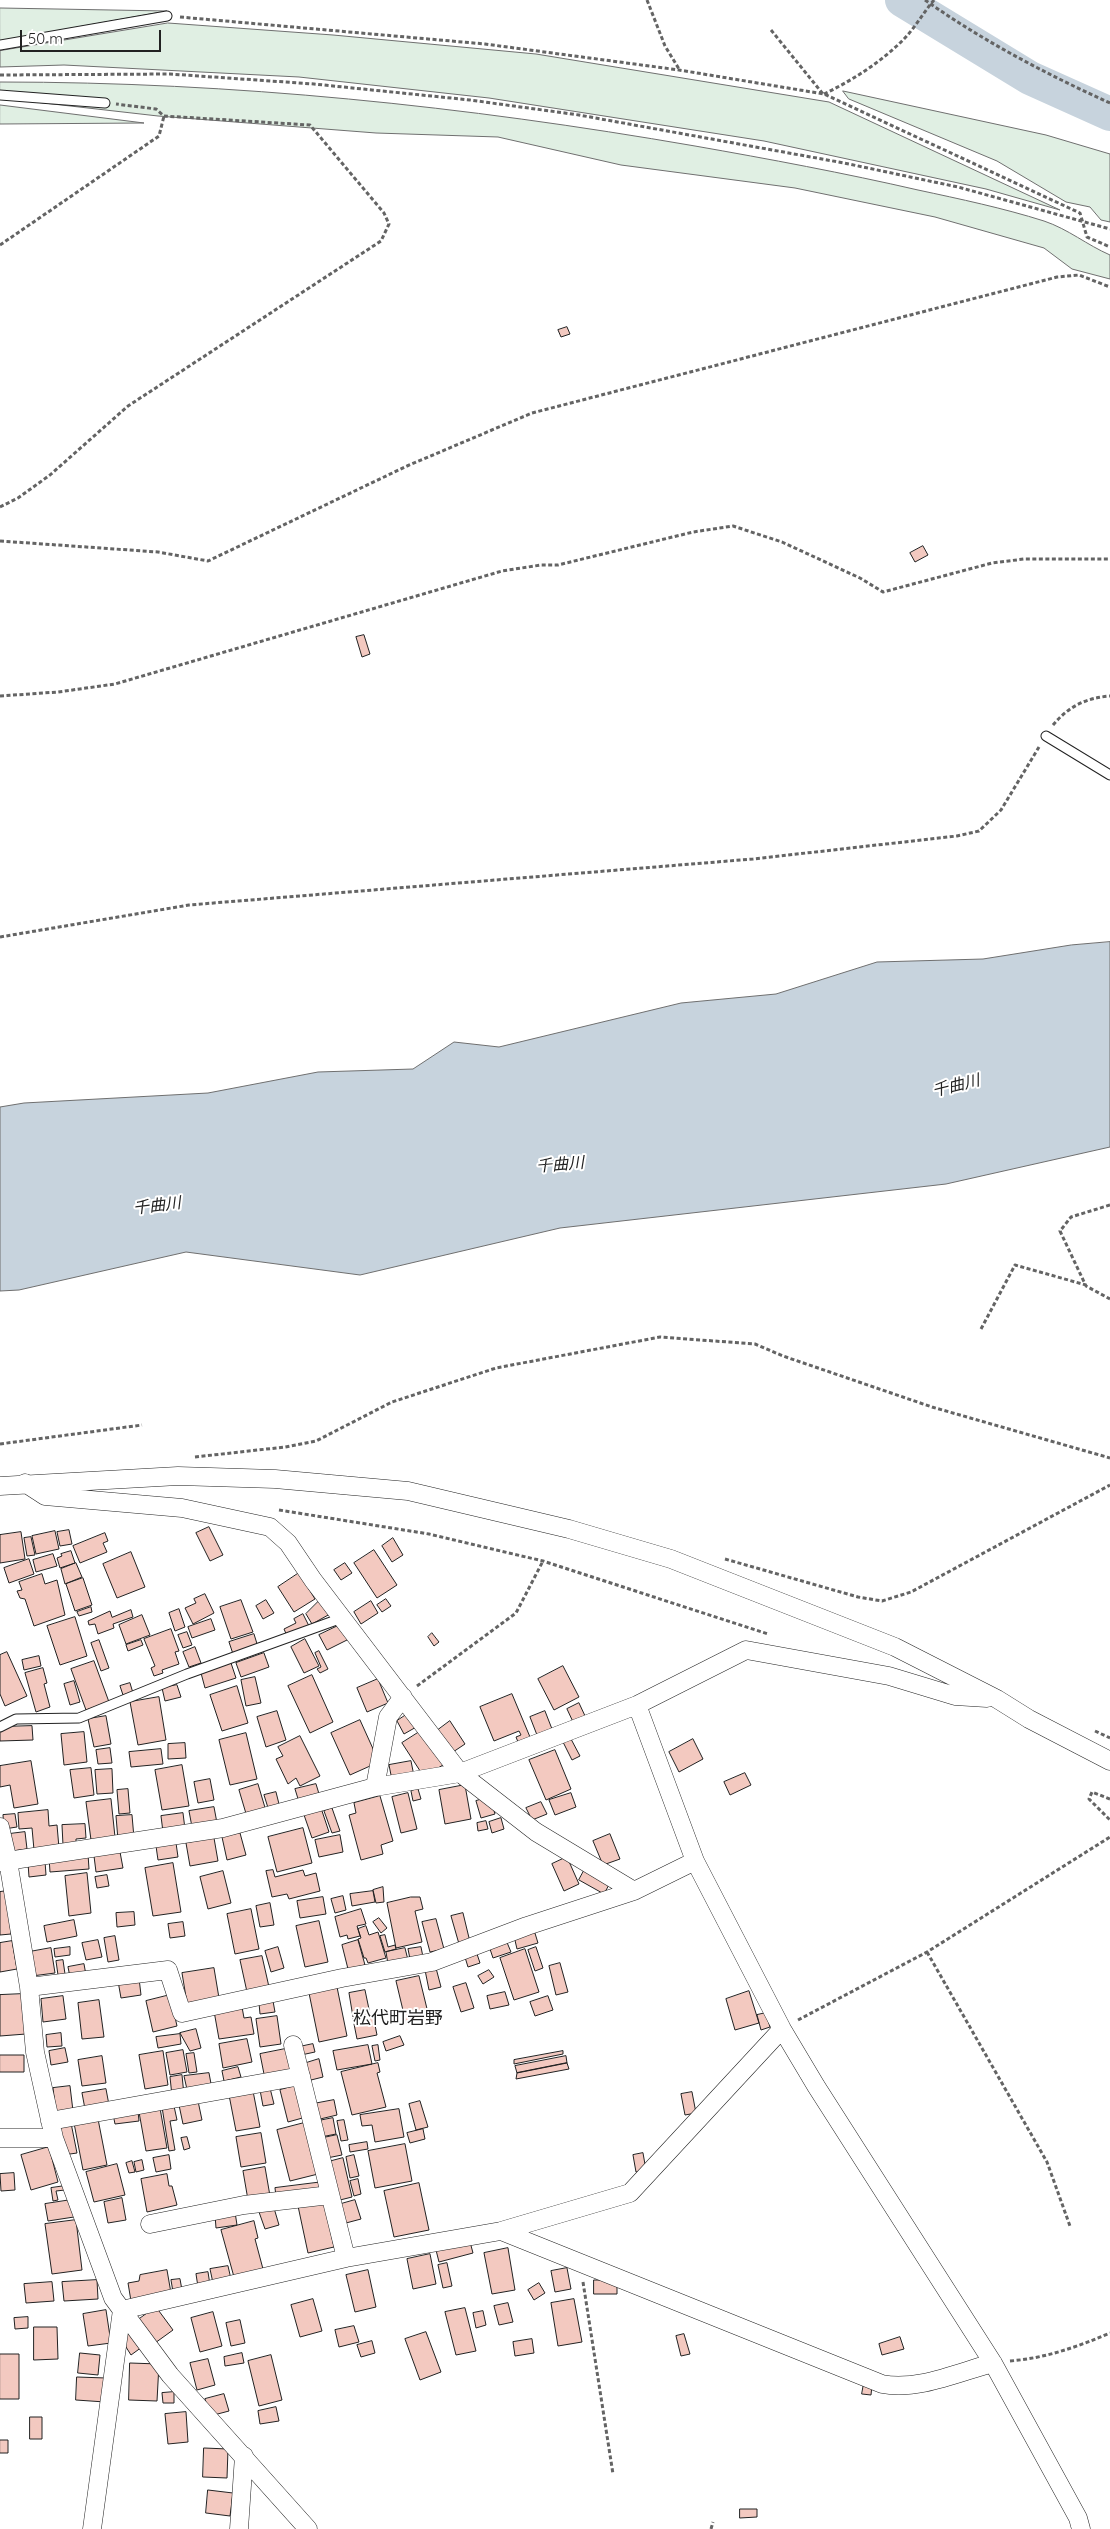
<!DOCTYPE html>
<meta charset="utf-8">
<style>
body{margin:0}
#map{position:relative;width:1110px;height:2529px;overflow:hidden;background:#fff;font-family:Quicksand,sans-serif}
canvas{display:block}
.scale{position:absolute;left:20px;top:30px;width:141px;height:22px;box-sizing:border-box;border:2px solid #222;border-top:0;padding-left:6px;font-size:15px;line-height:18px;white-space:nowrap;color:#222;-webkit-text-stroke:4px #fff;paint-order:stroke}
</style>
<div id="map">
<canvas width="1110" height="2529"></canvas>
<div class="scale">50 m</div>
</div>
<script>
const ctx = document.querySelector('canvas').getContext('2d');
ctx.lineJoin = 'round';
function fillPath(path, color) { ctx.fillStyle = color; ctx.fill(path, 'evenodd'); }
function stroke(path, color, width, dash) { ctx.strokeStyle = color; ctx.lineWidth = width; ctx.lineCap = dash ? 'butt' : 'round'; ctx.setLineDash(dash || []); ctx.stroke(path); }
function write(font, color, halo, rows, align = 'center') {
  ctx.font = font + ' Quicksand,"Noto Sans JP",sans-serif'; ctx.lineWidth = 4; ctx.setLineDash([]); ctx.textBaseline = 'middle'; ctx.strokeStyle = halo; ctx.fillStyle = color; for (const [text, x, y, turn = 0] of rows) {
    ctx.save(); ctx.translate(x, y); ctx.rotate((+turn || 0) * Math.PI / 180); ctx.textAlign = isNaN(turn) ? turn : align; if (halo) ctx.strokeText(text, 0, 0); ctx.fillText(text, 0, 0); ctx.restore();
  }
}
const green = new Path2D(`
 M0 8 167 11 0 41Z
 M168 23 333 35 536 54 829 102 1060 210 986 189 764 141 489 98 299 77 64 65 0 67V51Z
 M0 82C234 82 464 106 695 146 769 159 844 173 918 190 960 199 1003 208 1044 221 1068 229 1087 245 1110 255V279L1072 269 1044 248 935 217 795 188 621 165 498 137 376 133 158 116 0 98Z
 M843 91 1046 135 1110 154V222L1101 220 1090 207 1066 202 997 161 849 99Z
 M0 105 144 123 0 124Z`);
fillPath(green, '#e0efe3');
stroke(green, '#6f6f6f', 1);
const water = new Path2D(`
 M1110 942V1147L946 1184 560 1228 360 1275 186 1252 19 1290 0 1291V1107L24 1103 208 1093 318 1072 413 1069 454 1042 499 1047 681 1003 776 994 877 962 983 959 1071 945Z`);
fillPath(water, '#c7d3dd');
stroke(water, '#6f6f6f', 1);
stroke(new Path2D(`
 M902 0 1030 78 1110 114`), '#c7d3dd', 34);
const building = new Path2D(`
 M567 327 570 334 561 337 558 330Z
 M923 546 928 555 915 562 910 553Z
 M364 635 370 654 362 657 356 637Z
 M209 1527 223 1555 210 1561 196 1533Z
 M69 1530 72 1544 60 1546 57 1532Z
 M55 1531 59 1549 36 1554 32 1536Z
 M21 1532 25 1559 0 1563V1535Z
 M105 1533 108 1541 103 1543 107 1552 80 1563 73 1546Z
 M31 1537 35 1555 27 1556 24 1538Z
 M393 1538 403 1555 392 1562 382 1546Z
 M374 1550 397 1585 377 1598 354 1563Z
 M71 1551 75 1563 60 1568 57 1558 62 1556 61 1554Z
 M131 1552 145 1587 117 1598 103 1564Z
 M53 1554 57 1566 36 1572 33 1560Z
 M29 1559 34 1574 9 1583 4 1568Z
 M76 1563 82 1577 65 1584 61 1569Z
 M345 1563 352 1573 341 1580 334 1570Z
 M299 1573 315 1599 294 1612 278 1587Z
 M42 1574 45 1584 57 1580 65 1615 34 1626 25 1599 20 1598 17 1591 22 1590 19 1582Z
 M83 1578 92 1605 75 1611 66 1584Z
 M205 1594 214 1613 193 1624 185 1608 196 1603 194 1599Z
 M386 1599 391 1606 382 1612 377 1605Z
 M241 1600 253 1632 231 1639 220 1607Z
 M266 1600 274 1613 263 1619 256 1606Z
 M320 1600 330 1614 312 1624 306 1614Z
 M371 1601 378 1613 361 1624 354 1612Z
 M91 1607 92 1612 79 1616 77 1612Z
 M179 1609 185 1627 175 1631 169 1613Z
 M131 1610 133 1617 113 1624 114 1628 98 1634 95 1624 89 1625 88 1621 110 1611 112 1617Z
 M303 1614 309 1626 287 1636 284 1629 296 1623 294 1619Z
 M142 1615 150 1635 126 1644 119 1625Z
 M75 1617 87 1656 60 1665 47 1626Z
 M211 1619 215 1630 192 1638 188 1627Z
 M342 1624 349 1639 327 1650 319 1635Z
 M171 1629 179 1651 175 1652 179 1664 162 1670 163 1673 154 1676 151 1668 155 1666 144 1639Z
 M187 1632 192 1645 183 1648 178 1635Z
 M432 1633 439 1642 434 1646 428 1637Z
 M254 1634 258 1647 233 1654 229 1642Z
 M305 1639 319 1666 304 1673 291 1647Z
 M99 1640 109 1668 101 1671 91 1643Z
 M141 1640 143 1645 128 1651 126 1645Z
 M195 1647 201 1663 189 1667 183 1652Z
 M319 1651 328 1669 320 1673 317 1669 321 1667 315 1653Z
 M7 1652 27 1696 5 1706 0 1694V1655Z
 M264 1653 269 1667 241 1677 236 1663Z
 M39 1656 41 1666 24 1670 22 1660Z
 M94 1661 109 1702 86 1710 71 1669Z
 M231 1663 236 1678 205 1688 201 1673Z
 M563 1666 579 1697 554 1710 538 1679Z
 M43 1668 47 1683 44 1684 50 1707 36 1712 25 1673Z
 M312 1675 333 1722 310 1733 288 1686Z
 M255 1677 261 1703 246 1706 241 1680Z
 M378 1679 388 1703 367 1712 357 1688Z
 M74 1681 80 1702 70 1705 64 1684Z
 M130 1683 133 1693 123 1695 120 1686Z
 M177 1685 181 1697 165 1701 162 1688Z
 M237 1686 248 1723 222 1731 210 1695Z
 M512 1694 530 1737 518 1742 516 1737 521 1735 519 1731 494 1741 480 1707Z
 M159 1697 166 1740 138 1745 130 1702Z
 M579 1703 586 1718 574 1724 567 1709Z
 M277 1711 286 1740 266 1747 257 1717Z
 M545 1711 552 1729 537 1735 530 1717Z
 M409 1713 418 1726 404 1734 397 1721Z
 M106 1716 111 1744 94 1747 88 1719Z
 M360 1720 379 1762 350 1775 331 1733Z
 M450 1721 465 1744 453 1752 438 1730Z
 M32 1726 33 1740 0 1741V1727Z
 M424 1729 446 1763 424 1777 402 1743Z
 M84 1732 87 1762 64 1765 61 1734Z
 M246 1733 257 1779 230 1785 219 1740Z
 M300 1736 320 1776 300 1786 296 1778 288 1784 276 1759 283 1756 278 1747Z
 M571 1739 580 1756 572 1760 563 1742Z
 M693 1739 703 1759 679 1772 669 1752Z
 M185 1743 186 1758 168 1759V1744Z
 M110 1748 112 1763 98 1764 96 1750Z
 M161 1749 163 1764 131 1767 129 1752Z
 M555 1750 571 1789 546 1800 529 1760Z
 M31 1761 38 1804 14 1808 10 1785 0 1787V1766Z
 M411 1761 414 1776 392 1780 389 1765Z
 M182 1765 189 1806 162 1810 155 1770Z
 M91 1768 94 1795 74 1798 70 1770Z
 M112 1769 113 1793 97 1794 95 1770Z
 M745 1773 751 1785 730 1795 724 1782Z
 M210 1779 214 1800 198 1803 194 1782Z
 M258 1784 266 1811 247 1817 239 1790Z
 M316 1784 320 1797 299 1802 295 1789Z
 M465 1785 471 1819 445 1824 439 1790Z
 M128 1789 130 1813 119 1814 117 1790Z
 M418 1789 421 1799 413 1801 411 1791Z
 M276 1792 280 1808 269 1811 264 1795Z
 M408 1793 417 1829 401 1833 392 1797Z
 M571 1793 576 1807 555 1815 549 1800Z
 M380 1796 393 1841 381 1845 383 1854 361 1860 349 1815 356 1813 354 1803Z
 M490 1797 495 1814 481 1818 476 1801Z
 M111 1799 115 1837 91 1840 86 1802Z
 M541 1802 547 1814 532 1820 526 1808Z
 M214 1807 217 1823 192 1827 189 1811Z
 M321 1808 329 1832 312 1838 303 1812Z
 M332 1808 340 1831 332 1833 324 1811Z
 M48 1810 49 1826 57 1825 59 1848 34 1850 32 1828 19 1829 18 1813Z
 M183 1813 185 1829 163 1832 161 1816Z
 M15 1814 17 1827 4 1829 3 1815Z
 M132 1815 134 1838 118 1840 116 1816Z
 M501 1818 504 1829 492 1833 489 1822Z
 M486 1821 488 1829 478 1831 477 1823Z
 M85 1824 86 1838 76 1839V1845H63L62 1825Z
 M303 1828 312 1863 277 1872 268 1837Z
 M25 1832 27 1849 12 1851 9 1834Z
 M240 1833 246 1855 227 1860 222 1837Z
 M610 1834 620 1859 603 1865 593 1841Z
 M340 1835 343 1852 319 1857 315 1840Z
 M214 1838 218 1861 190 1866 186 1843Z
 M176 1843 178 1857 158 1860 156 1846Z
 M120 1852 123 1868 96 1872 94 1856Z
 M88 1854 89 1869 50 1872 49 1857Z
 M567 1857 579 1884 564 1891 552 1864Z
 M45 1861 46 1875 29 1877 28 1863Z
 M173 1863 181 1912 153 1916 145 1868Z
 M586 1867 611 1881 604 1894 579 1880Z
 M273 1870 275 1877 303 1870 305 1876 316 1873 320 1891 289 1899 287 1894 272 1897 266 1871Z
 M223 1871 231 1903 208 1909 200 1877Z
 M87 1873 91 1913 69 1916 65 1876Z
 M107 1875 109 1886 97 1888 95 1877Z
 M383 1887 384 1902 376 1903 373 1890Z
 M7 1891 11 1934 0 1935V1892Z
 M373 1891 375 1902 352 1906 350 1894Z
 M343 1896 346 1910 335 1913 331 1899Z
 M323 1897 326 1914 300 1918 297 1901Z
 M411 1897H420L423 1909 415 1911 422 1942 396 1948 387 1903Z
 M270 1903 274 1925 260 1927 256 1906Z
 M251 1909 259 1949 235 1954 227 1914Z
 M361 1909 366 1924 357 1926 360 1936 348 1939 347 1935 340 1937 335 1917Z
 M134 1912 135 1925 117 1927 116 1913Z
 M463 1913 470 1942 459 1944 451 1916Z
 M379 1918 387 1928 381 1933 373 1922Z
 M436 1919 444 1949 430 1952 422 1922Z
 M74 1920 77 1936 47 1942 44 1926Z
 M319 1921 328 1962 305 1967 296 1926Z
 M183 1922 185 1936 170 1938 168 1924Z
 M366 1926 369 1935 378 1932 386 1958 368 1963 366 1958H364L358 1939 361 1938 358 1929Z
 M534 1930 538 1943 517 1949 514 1936Z
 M385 1935 388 1947 395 1945 396 1949 385 1952 380 1936Z
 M115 1936 119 1960 108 1962 104 1938Z
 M98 1940 102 1957 86 1960 82 1943Z
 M358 1940 365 1965 348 1969 342 1945Z
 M506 1940 511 1952 493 1958 489 1946Z
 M12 1941 17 1969 0 1972V1943Z
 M70 1947V1955L55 1957 54 1949Z
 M278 1947 284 1968 271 1972 265 1951Z
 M421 1947 423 1957 410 1959 408 1949Z
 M536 1947 543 1968 535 1971 528 1950Z
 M51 1948 55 1973 32 1976 29 1952Z
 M405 1948 408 1960 388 1964 386 1952Z
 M525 1949 539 1992 514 2000 500 1958Z
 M476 1951 480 1963 468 1967 464 1954Z
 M262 1956 269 1987 247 1992 240 1960Z
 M63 1960 65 1974 58 1975 56 1961Z
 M560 1963 568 1992 556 1995 549 1966Z
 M84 1964 86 1975 70 1977 68 1967Z
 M214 1968 219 1998 187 2003 182 1973Z
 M436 1968 441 1987 429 1990 425 1970Z
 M489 1970 494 1977 483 1984 478 1976Z
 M419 1976 429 2017 406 2023 396 1981Z
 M139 1978 141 1995 121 1998 118 1981Z
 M466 1983 474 2008 461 2012 453 1987Z
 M337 1987 347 2036 319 2042 309 1993Z
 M365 1990 370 2014 353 2017 349 1993Z
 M749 1991 759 2023 735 2030 726 1999Z
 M505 1992 509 2005 490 2009 487 1996Z
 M23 1994 26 2034 0 2036V1995Z
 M170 1995 177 2026 153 2032 146 2001Z
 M63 1996 66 2019 43 2022 41 1999Z
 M548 1996 553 2010 535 2016 530 2002Z
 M99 2000 104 2037 82 2039 78 2003Z
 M273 2001 275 2012 260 2014 259 2003Z
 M242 2007 244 2018 251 2017 254 2034 219 2039 214 2011Z
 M766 2013 770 2027 761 2030 757 2015Z
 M373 2015 377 2035 357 2039 353 2019Z
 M277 2016 281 2044 260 2047 256 2019Z
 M196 2029 201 2048 190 2051 180 2033Z
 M61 2033 62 2046 47 2047 46 2035Z
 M180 2034 181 2044 158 2048 156 2037Z
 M400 2036 404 2045 386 2051 383 2042Z
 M247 2039 252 2062 223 2068 219 2044Z
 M313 2044 315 2052 301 2055 299 2047Z
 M368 2045 372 2064 337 2070 333 2051Z
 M378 2045 380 2060 375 2061 372 2046Z
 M65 2048 68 2062 51 2065 49 2051Z
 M290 2048 295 2073 265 2079 260 2054Z
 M183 2050 187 2072 170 2075 166 2053Z
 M163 2051 168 2085 145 2089 139 2055Z
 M563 2051V2054L514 2064V2060Z
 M194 2053 197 2072 189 2073 186 2054Z
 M0 2055H24V2072H0Z
 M102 2056 106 2083 82 2086 78 2060Z
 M566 2056 567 2063 517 2073 515 2066Z
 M319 2059 323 2077 307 2081 303 2064Z
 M378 2063 380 2072 377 2073 386 2107 352 2115 341 2072Z
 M567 2063 569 2069 516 2079 517 2073Z
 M238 2067 241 2077 224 2081 222 2071Z
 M209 2073 212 2089 188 2094 184 2076Z
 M182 2075 184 2095 172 2096 170 2077Z
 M298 2085 306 2117 288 2122 280 2090Z
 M70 2086 73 2111 56 2113 53 2088Z
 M270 2088 274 2104 263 2106 260 2090Z
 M106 2089 109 2105 85 2109 82 2093Z
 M253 2091 260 2127 236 2131 229 2095Z
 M692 2092 696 2113 685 2115 681 2094Z
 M334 2100 337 2115 316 2120 313 2104Z
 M198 2101 202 2120 183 2124 179 2105Z
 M420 2101 428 2127 416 2130 409 2104Z
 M174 2106 177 2120 170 2121 175 2150 169 2151 162 2107Z
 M160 2108 167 2148 146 2151 139 2112Z
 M399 2109 404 2137 375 2142 372 2125 362 2126 360 2115Z
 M138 2111 139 2121 115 2124 113 2114Z
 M333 2118 336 2134 321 2137 318 2121Z
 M98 2119 107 2165 83 2170 74 2123Z
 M344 2120 348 2140 341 2141 337 2121Z
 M308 2122 322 2173 290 2181 277 2130Z
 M71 2123 77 2153 63 2155 57 2125Z
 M423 2129 425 2139 410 2143 407 2133Z
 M261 2133 266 2163 241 2167 236 2137Z
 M337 2135 342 2155 327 2158 323 2138Z
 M187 2137 190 2148 184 2150 181 2138Z
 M367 2142 368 2149 350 2152 349 2145Z
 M405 2144 412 2181 375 2188 368 2151Z
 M49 2147 58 2182 31 2190 21 2155Z
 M643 2153 646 2170 636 2172 633 2155Z
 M169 2155 171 2169 156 2172 153 2158Z
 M354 2155 359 2176 350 2178 346 2157Z
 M343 2158 352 2197 336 2201 328 2162Z
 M142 2160 144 2170 136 2172 134 2162Z
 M132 2161 135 2172 129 2173 126 2163Z
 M117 2164 125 2195 94 2202 86 2172Z
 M265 2167 270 2196 248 2200 243 2171Z
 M14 2173 15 2190 1 2191 0 2174Z
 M167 2174 169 2186H172L177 2205 147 2212 141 2179Z
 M358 2179 361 2194 354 2196 350 2181Z
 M323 2182 324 2190 276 2196 275 2188Z
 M419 2183 429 2230 394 2237 384 2191Z
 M65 2186V2190L56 2191 58 2200 53 2201 51 2188Z
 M122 2198 126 2220 108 2223 104 2202Z
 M71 2200 74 2217 48 2221 45 2204Z
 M324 2200 334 2247 308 2253 298 2206Z
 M355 2200 361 2219 346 2223 341 2204Z
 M274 2208 279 2225 265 2229 259 2212Z
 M235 2212 237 2225 216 2228 215 2215Z
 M76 2220 82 2270 52 2274 45 2224Z
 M254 2221 258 2238 255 2239 263 2269 234 2277 221 2230Z
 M469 2238 473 2253 439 2262 435 2246Z
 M508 2248 515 2290 492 2294 484 2253Z
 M430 2254 436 2284 413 2289 407 2259Z
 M447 2263 452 2286 443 2288 438 2265Z
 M228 2266 231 2279 213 2283 210 2269Z
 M567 2268 571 2289 555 2292 551 2271Z
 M167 2270 171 2293 131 2301 128 2283 139 2281 140 2275Z
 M368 2270 376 2307 355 2312 346 2275Z
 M208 2272 210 2285 198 2287 196 2274Z
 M180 2279 182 2290 173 2292 171 2280Z
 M97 2280 98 2299 64 2301 62 2282Z
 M594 2280H617V2294H594Z
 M52 2282 54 2301 26 2303 24 2284Z
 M539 2283 545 2293 534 2300 528 2290Z
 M313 2299 322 2331 300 2337 291 2305Z
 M574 2299 582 2342 558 2346 551 2303Z
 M508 2303 513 2322 499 2325 494 2306Z
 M156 2307 173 2330 155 2343 138 2320Z
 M465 2308 476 2351 456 2355 445 2312Z
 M106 2310 111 2343 88 2346 83 2314Z
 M483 2311 486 2325 476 2328 473 2313Z
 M213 2312 222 2346 200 2352 191 2318Z
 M28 2317V2328L15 2329 14 2318Z
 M240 2320 245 2343 231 2346 226 2323Z
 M354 2326 359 2342 339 2347 335 2330Z
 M34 2327H57L58 2359 34 2360Z
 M132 2331 142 2347 131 2355 121 2339Z
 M426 2332 441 2372 420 2380 405 2339Z
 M684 2334 690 2354 681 2356 676 2336Z
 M900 2337 904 2349 882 2355 879 2344Z
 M532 2339 534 2353 515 2356 513 2342Z
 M372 2341 375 2353 361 2357 357 2345Z
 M80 2353 100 2355 98 2375 78 2373Z
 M242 2353 244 2363 225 2366 224 2357Z
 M0 2354H19V2399H0Z
 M271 2355 282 2400 259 2406 248 2361Z
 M208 2359 215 2385 197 2390 190 2363Z
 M130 2363 159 2364 157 2401 129 2400Z
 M77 2377 106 2378 105 2402 76 2400Z
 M864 2383 872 2385 871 2395 862 2394Z
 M174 2392V2403H163L162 2393Z
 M224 2394 229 2411 210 2416 205 2399Z
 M276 2407 279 2421 260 2424 258 2411Z
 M186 2412 188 2442 168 2444 165 2414Z
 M30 2417H42V2439H30Z
 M0 2440H8V2453H0Z
 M204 2448 228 2449 227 2478 203 2477Z
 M208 2490 233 2493 230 2516 206 2513Z
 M740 2509H757V2517L740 2518Z`);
fillPath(building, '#f3c9c0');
stroke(building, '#222', 1);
const service = new Path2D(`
 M0 45 167 16
 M0 95 105 103
 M1046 736 1110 775
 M0 1727 16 1719 79 1718 187 1674 342 1618`);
const minor = new Path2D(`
 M25 1483 45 1496 182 1508 270 1527 288 1543 313 1580 460 1773 536 1832 634 1891
 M0 1486 178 1476 275 1479 408 1491 569 1529 671 1559 895 1647 997 1699 1029 1719 1110 1761
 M637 1705 695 1861 782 2029 816 2086 993 2363 1078 2518 1081 2529
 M375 1787 388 1717 403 1697
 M0 1827 8 1861 29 1987 35 2052 54 2138 113 2298 170 2375 308 2529
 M0 1862 223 1828 375 1787 460 1773 637 1705 746 1650 889 1676 955 1696 987 1698
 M29 1987 168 1970 182 2013 342 1978 432 1962 527 1926 634 1891 695 1861
 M293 2045 346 2258
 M50 2121 301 2076
 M0 2138H54
 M150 2224 244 2205 330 2195
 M501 2231 882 2384C918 2391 959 2372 993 2363
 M122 2310 346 2258 501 2231 630 2193 782 2029
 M92 2529 122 2310
 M239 2529 244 2456`);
stroke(service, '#222', 11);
stroke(minor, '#222', 19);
stroke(new Path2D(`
 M647 0 665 46 679 69
 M925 0C983 41 1046 74 1110 103
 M180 17 485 44 679 70 824 94 1080 213 1087 237 1110 247
 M771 30 823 94
 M0 75 170 74 314 84 470 100 579 115 844 163 958 187 1110 229
 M824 94C853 80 881 62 903 40 915 28 923 13 934 0
 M0 245 159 136 164 116
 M0 507 18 498 50 475 128 406 381 241 389 224 384 213 310 125 164 116 156 109 116 104
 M0 541 158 552 208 561 407 466 532 413 1057 277 1079 275 1110 287
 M0 696 58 692 115 684 502 571 541 565H558L693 532 733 526 782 542 860 578 883 592 992 563 1024 559H1110
 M1053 725C1069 706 1086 698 1110 696
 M0 937 189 905 753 859 957 836 979 831 1001 810 1039 747
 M1110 1205 1071 1217 1060 1231 1086 1286 1110 1299
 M981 1329 1015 1265 1086 1285
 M0 1444 142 1425
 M195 1457 285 1447 316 1441 392 1402 496 1368 660 1337 755 1344 783 1356 932 1407 1110 1458
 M279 1510 429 1534 543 1561 768 1634
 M725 1559 858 1597 882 1601 911 1592 1110 1485
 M417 1686 516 1613 543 1561
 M1095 1731 1110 1738
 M1110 1799 1092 1792 1089 1799 1110 1820
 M927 1952 1047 2162 1070 2226
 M798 2020 927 1952 1110 1837
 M583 2282 613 2474
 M1010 2361C1046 2358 1077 2347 1110 2333
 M711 2529 713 2522`), '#646464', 3, [4, 2.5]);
stroke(service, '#fff', 9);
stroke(minor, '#fff', 18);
write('italic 16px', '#222', '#fff', [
 ["千曲川",956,1086,-14],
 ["千曲川",560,1165,-5],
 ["千曲川",157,1206,-7]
]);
write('18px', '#222', '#fff', [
 ["松代町岩野",398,2019]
]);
</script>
